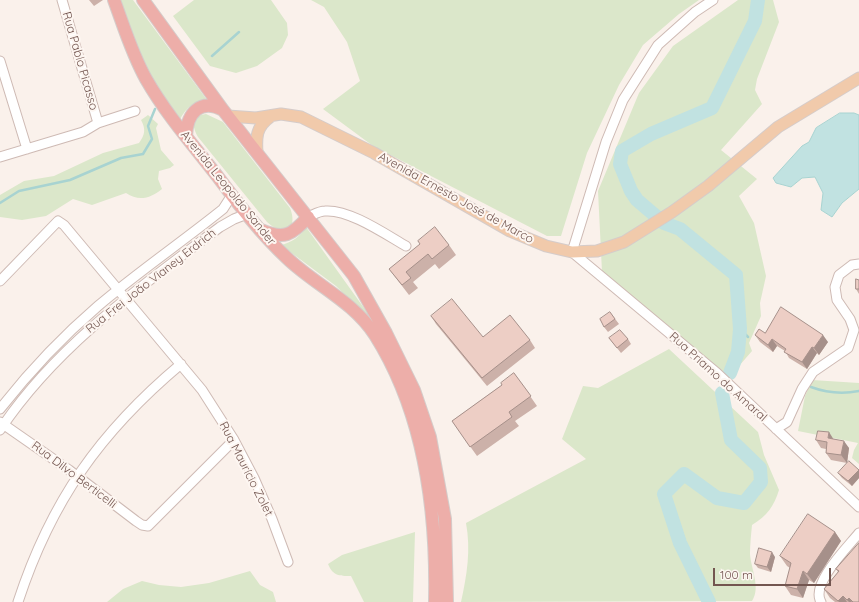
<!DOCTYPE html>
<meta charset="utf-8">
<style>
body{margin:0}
#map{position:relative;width:859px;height:602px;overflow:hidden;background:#faf1eb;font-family:Quicksand,sans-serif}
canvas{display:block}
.scale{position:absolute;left:713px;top:568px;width:118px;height:18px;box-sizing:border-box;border:2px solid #735650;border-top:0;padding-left:5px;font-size:12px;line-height:14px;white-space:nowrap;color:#735650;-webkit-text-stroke:3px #fdf6f1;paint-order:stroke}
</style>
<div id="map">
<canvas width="859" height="602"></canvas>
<div class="scale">100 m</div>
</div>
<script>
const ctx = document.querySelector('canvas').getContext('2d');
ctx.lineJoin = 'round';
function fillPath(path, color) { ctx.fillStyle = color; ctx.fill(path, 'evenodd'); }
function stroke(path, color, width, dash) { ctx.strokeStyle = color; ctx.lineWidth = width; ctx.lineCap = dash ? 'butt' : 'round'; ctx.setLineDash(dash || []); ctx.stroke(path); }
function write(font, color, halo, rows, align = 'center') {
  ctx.font = font + ' Quicksand,sans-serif'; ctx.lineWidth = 4; ctx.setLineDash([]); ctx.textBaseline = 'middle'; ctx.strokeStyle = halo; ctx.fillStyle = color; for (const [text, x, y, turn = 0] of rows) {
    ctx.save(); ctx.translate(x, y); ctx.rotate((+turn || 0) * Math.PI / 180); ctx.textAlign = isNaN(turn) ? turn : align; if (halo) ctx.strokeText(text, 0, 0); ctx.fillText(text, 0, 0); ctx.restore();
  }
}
fillPath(new Path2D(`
 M119 0H133L207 100C194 101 187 107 180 119L148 75Z
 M194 0H271L287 23 288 35 282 48 257 66 236 73 210 66 173 16Z
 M311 0H699L679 14 643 45 619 85 587 153 561 236H547L373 146 323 109 360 81 347 42 324 7Z
 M738 0H773L779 22 757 79 755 90 762 104 721 150 757 179 739 196 754 223 766 276 760 303 761 316 749 343 752 351 739 366 722 373 602 272 598 191 639 93 673 46Z
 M206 114 223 122 290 208C299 231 282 236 267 222L198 137C192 126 190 116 206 114Z
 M148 115 158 124 156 128 161 150 174 165 170 168 159 171 158 179 162 189C151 198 139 202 126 193L92 205 73 199 46 216 22 220 0 217V195L24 181 54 176 103 153 139 143C145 135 146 129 141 120Z
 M306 227 379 329 336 286 281 245C291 243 301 236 306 227Z
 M669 349 758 432 764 455 779 490C774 506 767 516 752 525 751 535 750 545 750 554 751 569 761 588 752 601L461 602C467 575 471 550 466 523L586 459 562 439 583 386 598 388Z
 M812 380 859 383V464L852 458 854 450 858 443 798 431 805 396Z
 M415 532 413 602H364L351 576C339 576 333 576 328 564L342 555Z
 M250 571 260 585 273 592 276 602H107L123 589 142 581 159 585 181 587 209 583Z`), '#dbe7ca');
const water = new Path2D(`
 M840 113H854L859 115V189L842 203 832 217 821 210 823 193 815 177 802 178 791 187 776 183 773 178 802 146 809 142 816 128Z`);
fillPath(water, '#c1e2e1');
stroke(water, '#a8d3d1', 1);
stroke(new Path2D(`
 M212 56 239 32
 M0 203 19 191 70 180 121 158 143 154 152 139 148 126 155 109
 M740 329 748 337
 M811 387C827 393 843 394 859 391`), '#a8d3d1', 2.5);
stroke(new Path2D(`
 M730 373 738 352 740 329 736 275 680 229 664 223 637 200 631 191 620 164 622 151 651 134 712 108 755 21 758 0
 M709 602 680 543 664 494 684 474 717 498 744 503 761 482 760 468 731 440 722 393`), '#c1e2e1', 14);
const minor = new Path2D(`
 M62 0 98 123
 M713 0 695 12 658 45 623 100 606 142 572 252 717 373 859 507
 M0 61 27 149
 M0 157 83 132 98 123 135 111
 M308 217C313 215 319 211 325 211 349 209 385 234 406 246
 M0 281 58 221 64 225 202 390 234 440 254 478 272 519 288 562
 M0 409C29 372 62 337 98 306 138 272 182 242 223 209L232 195
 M0 422 69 470 136 521 142 525 148 526 234 440
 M776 429 787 422 802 389 813 372 848 348 854 330 850 319 837 300 835 287 839 275 852 265 859 264
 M0 430C56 346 140 287 220 227L234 219 247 214
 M18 602C51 501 100 432 181 364
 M821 602C810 584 848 547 859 533`);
const major = new Path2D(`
 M228 116 256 118 281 114 301 117 374 153 510 231 546 246 572 252 597 251 624 242 672 212 708 186 778 127 859 78
 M257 153C256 137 256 127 270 117`);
const highway = new Path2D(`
 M114 0C124 27 132 54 146 79 166 114 193 145 218 177 239 205 261 234 287 258 315 285 353 301 375 335 425 414 437 511 435 602
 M143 0 223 110 354 276 386 333 414 390 430 437 445 519 447 602
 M186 136C187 113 200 98 223 110
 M261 230C284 240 292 235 308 217`);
stroke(minor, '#cebab4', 11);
stroke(major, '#d5ccca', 13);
stroke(highway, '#d5ccca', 14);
stroke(minor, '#fff', 9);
stroke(major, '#f1caab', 11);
stroke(highway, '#edaea9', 12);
fillPath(new Path2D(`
 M89 0H103L94 6Z
 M449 245 456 255 439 269 435 264 413 282 418 288 409 295 389 269Z
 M859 280V294L856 289Z
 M610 312 619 324 608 332 604 327Z
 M431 316 483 337 530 340 535 348 487 386 436 324Z
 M765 333 828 342 819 355 817 353 807 369 789 358 785 351 777 346 773 352 760 342 755 335Z
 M609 338 628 339 631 344 621 353Z
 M514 373 537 406 515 421 519 426 477 456 452 421 502 385Z
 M834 439 849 448 847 463 831 460 826 453V449L821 448 816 440Z
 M859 470V478L852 486 842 478 838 473Z
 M835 532 841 541 814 583 809 580 803 598 791 595 785 586 790 568 787 566 780 556Z
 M859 543V602H835L830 598 824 589 838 572 836 569Z
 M775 557 771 572 758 568 755 564Z`), '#ccb1a9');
fillPath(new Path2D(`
 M823 335 828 342 819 355 814 348Z
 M772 339 777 346 773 352 768 345Z
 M812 347 817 353 807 369 802 362Z
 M829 432 834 440 828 438Z
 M844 441 849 448 847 463 841 455Z
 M859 470V478L852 486 848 481Z
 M835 532 841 541 814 583 807 574Z
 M772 552 775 557 771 572 767 567Z
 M803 571 809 580 803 598 797 589Z
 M843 596 847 602H839L838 601Z
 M849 598 852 602H849L847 600Z`), '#a6908a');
const building = new Path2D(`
 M435 227 449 245 432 259 428 254 406 272 411 278 402 285 389 269 420 244 418 241Z
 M856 279 859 280V289H856Z
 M452 299 483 337 510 315 530 340 482 378 431 316Z
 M781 307 823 335 814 348 812 347 802 362 784 352 786 349 772 339 768 345 755 335 759 329 765 333Z
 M610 312 615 319 604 327 600 319Z
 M620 330 628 339 617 348 609 338Z
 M514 373 531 396 509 412 512 417 470 447 452 421 502 385 501 383Z
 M818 431 829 432 828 438 844 441 841 455 826 453 827 442 816 440Z
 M849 461 859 470 848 481 838 473Z
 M808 514 835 532 807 574 803 571 797 589 785 586 791 563 780 556Z
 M859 543V602H853L849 598 847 600 843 596 838 601 824 589 839 571 836 569Z
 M759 548 772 552 767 567 755 564Z`);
fillPath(building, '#edcec5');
stroke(building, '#a6908a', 1);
write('12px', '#735650', '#fdf6f1', [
 ["Rua Pablo Picasso",80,61,74],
 ["Avenida Leopoldo Sander",228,188,51],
 ["Avenida Ernesto José de Marco",456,198,29],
 ["Rua Frei João Vianey Erdrich",151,281,-38],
 ["Rua Priamo do Amaral",718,377,42],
 ["Rua Maurício Zolet",246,469,63],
 ["Rua Dilvo Berticelli",74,475,37]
]);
</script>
